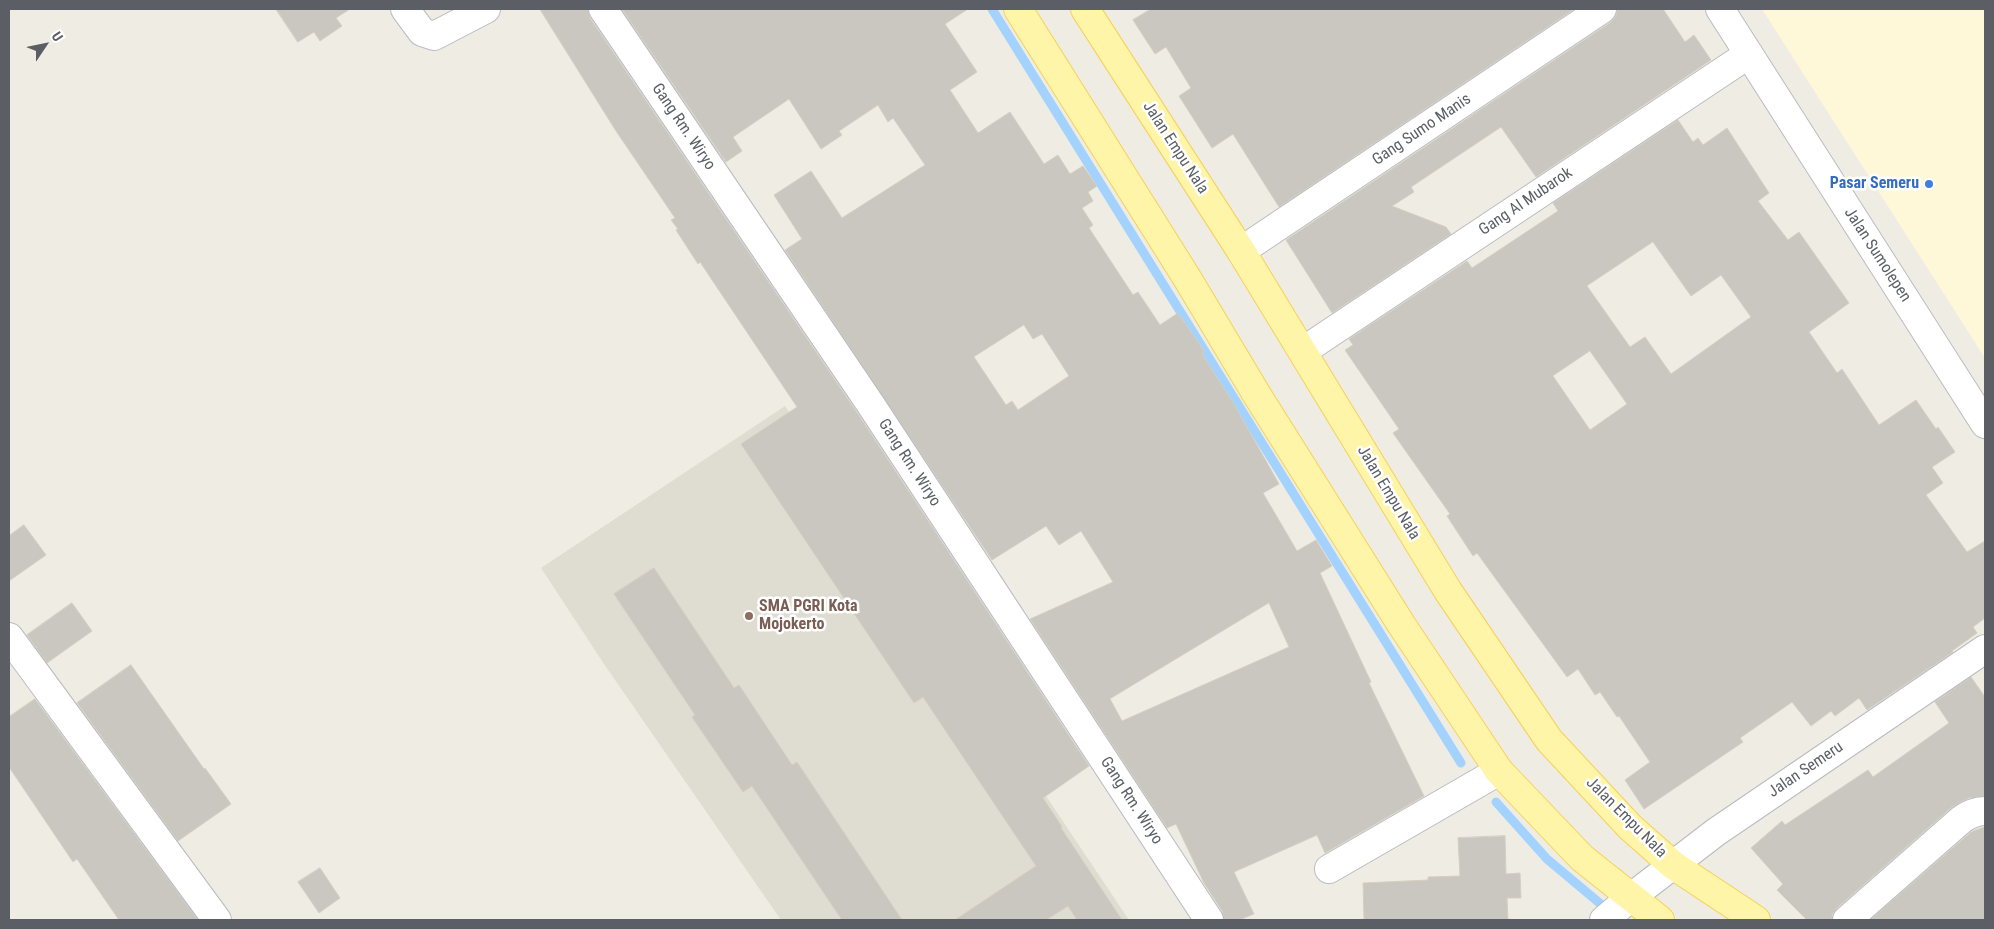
<!DOCTYPE html>
<style>
body{margin:0}
#map{position:relative;width:1994px;height:929px;overflow:hidden;background:#efede3;font-family:"Roboto Condensed",sans-serif}
canvas{display:block}
.frame{position:absolute;inset:0;border:10px solid #5b5f65;pointer-events:none}
.north{position:absolute;left:20px;top:20px;width:50px;height:50px;-webkit-text-stroke:4px #fff;paint-order:stroke;rotate:56deg;font-size:14px;font-weight:700;line-height:20px;text-align:center;color:#5b5f65}
.north::after{content:'';display:block;margin:auto;width:18px;height:22px;background:#5b5f65;clip-path:polygon(50% 0,100% 100%,50% 72%,0 100%)}
</style>
<div id="map">
<canvas width="1994" height="929"></canvas>
<div class="frame"></div>
<div class="north">U</div>
</div>
<script>
const ctx = document.querySelector('canvas').getContext('2d');
ctx.lineJoin = 'round';
function fillPath(path, color) { ctx.fillStyle = color; ctx.fill(path, 'evenodd'); }
function stroke(path, color, width, dash) { ctx.strokeStyle = color; ctx.lineWidth = width; ctx.lineCap = dash ? 'butt' : 'round'; ctx.setLineDash(dash || []); ctx.stroke(path); }
function write(font, color, halo, rows, align = 'center') {
  ctx.font = font + ' "Roboto Condensed",sans-serif'; ctx.lineWidth = 5; ctx.setLineDash([]); ctx.textBaseline = 'middle'; ctx.strokeStyle = halo; ctx.fillStyle = color; for (const [text, x, y, turn = 0] of rows) {
    ctx.save(); ctx.translate(x, y); ctx.rotate((+turn || 0) * Math.PI / 180); ctx.textAlign = isNaN(turn) ? turn : align; if (halo) ctx.strokeText(text, 0, 0); ctx.fillText(text, 0, 0); ctx.restore();
  }
}
fillPath(new Path2D(`
 M1762 9H1985V358Z`), '#fff8d8');
fillPath(new Path2D(`
 M785 406 1129 920H781L604 664 541 568Z`), '#dfdcd2');
stroke(new Path2D(`
 M992 9 1461 763
 M1496 802 1547 859 1609 911`), '#a3d2ff', 9);
const building = new Path2D(`
 M276 9H350L336 18 342 26 320 41 314 32 298 42Z
 M540 9H588L590 18 858 414 1089 766 1043 798 1062 827 1061 828 1122 920H1077L1068 906 1046 920H955L1036 866 923 697 914 703 741 444 797 407 700 262 698 264 676 230 678 229 671 220 675 218 616 131Z
 M622 9H968L945 24 977 72 950 90 978 133 1010 112 1044 164 1058 155 1070 174 1083 166 1097 186 1088 192 1093 201 1082 208 1093 225 1089 228 1133 295 1138 292 1160 325 1178 313 1205 352 1202 354 1234 404 1279 484 1263 493 1297 551 1316 540 1332 566 1320 573 1371 682 1369 683 1424 796 1325 853 1317 835 1234 872 1254 914 1239 920H1224L1222 911 1204 883 1176 824 1167 828 1030 619 1113 582 1081 531 1059 545 1046 526 992 560 785 250 802 239 774 195 811 171 842 218 925 165 893 118 888 122 878 105 839 131 842 135 821 149 789 99 733 137 742 151 726 162ZM1024 325 1033 339 1042 334 1069 376 1018 410 1012 401 1006 405 974 357ZM1269 603 1289 647 1122 721 1110 699Z
 M1151 9H1574L1279 207 1233 134 1212 148 1179 96 1191 88 1166 47 1155 54 1133 20Z
 M1618 9H1663L1685 42 1694 35 1711 60 1536 177 1501 127 1411 187 1414 192 1392 206 1446 227 1451 234 1332 313 1286 240 1611 22 1616 16Z
 M1678 120 1693 142 1698 138 1703 145 1727 128 1769 193 1758 201 1788 240 1799 232 1849 303 1809 332 1837 373 1842 369 1879 425 1916 400 1936 429 1938 427 1955 452 1932 467 1943 483 1926 495 1967 552 1985 541V618L1973 627 1977 633 1952 651 1953 652 1867 710 1859 698 1835 716 1831 711 1811 726 1792 702 1740 738 1743 742 1644 809 1625 780 1650 762 1619 716 1617 717 1600 692 1595 695 1578 669 1567 677 1477 553 1473 556 1447 516 1450 514 1393 433 1399 429 1345 350 1353 345 1349 339 1467 261 1472 268 1558 211 1553 203ZM1653 242 1691 296 1721 275 1751 317 1671 374 1645 337 1630 347 1587 286ZM1590 351 1627 404 1590 430 1553 376Z
 M24 525 46 555 9 581V536Z
 M654 568 734 688 739 685 792 765 797 762 902 920H842L752 786 743 792 692 717 695 715 614 594Z
 M72 603 92 631 47 663 27 635Z
 M131 665 204 769 205 768 231 804 178 841 77 703Z
 M1971 677 1985 697V796L1968 798 1952 807 1837 908 1832 915V920H1807L1777 890 1783 884 1751 848 1782 821 1785 825 1868 770 1873 777 1949 723 1935 702Z
 M35 699 198 920H119L77 859 73 862 9 767V717Z
 M1985 827V920H1870L1971 832Z
 M1505 836 1506 874 1520 873 1521 898H1507L1508 920H1364L1363 883 1428 880V877L1460 876 1458 838Z
 M320 868 340 898 319 913 298 882Z`);
fillPath(building, '#cac7c0');
stroke(building, '#d4cfc1', 1);
const minor = new Path2D(`
 M405 9 422 32 434 36 486 9
 M603 9 871 405 1209 920
 M1720 9 1985 424
 M1241 251 1602 9
 M1303 351 1749 54
 M9 637 217 920
 M1329 869 1499 771
 M1604 920 1630 898 1716 832 1985 649
 M1847 920 1962 819C1970 814 1976 811 1985 811`);
const major = new Path2D(`
 M1018 9 1187 278 1257 395 1401 624 1499 771 1582 858 1660 920
 M1085 9 1241 251 1448 591 1549 740 1630 827 1673 865 1756 920`);
stroke(minor, '#b8bbc0', 30);
stroke(major, '#f6d155', 30);
stroke(minor, '#fff', 28);
stroke(major, '#fff5a8', 28);
for (const [x, y, r, color] of [
 [1929,184,5,"#3f7fe0"],
 [749,616,5,"#8d6e63"]
]) { const dot = new Path2D(); dot.arc(x, y, r, 0, 2 * Math.PI); ctx.fillStyle = color; ctx.fill(dot); stroke(dot, '#fff', 2); }
write('16px', '#5b5f65', '#fff', [
 ["Gang Rm. Wiryo",683,127,56],
 ["Gang Sumo Manis",1422,130,-34],
 ["Jalan Empu Nala",1175,148,57],
 ["Gang Al Mubarok",1526,202,-34],
 ["Jalan Sumolepen",1877,255,57],
 ["Gang Rm. Wiryo",909,463,57],
 ["Jalan Empu Nala",1388,493,59],
 ["Jalan Semeru",1806,770,-34],
 ["Gang Rm. Wiryo",1131,801,57],
 ["Jalan Empu Nala",1626,818,45]
]);
write('bold 16px', '#366cbe', '#fff', [
 ["Pasar Semeru",1919,184]
], 'right');
write('bold 16px', '#785e54', '#fff', [
 ["SMA PGRI Kota",759,607],
 ["Mojokerto",759,625]
], 'left');
</script>
